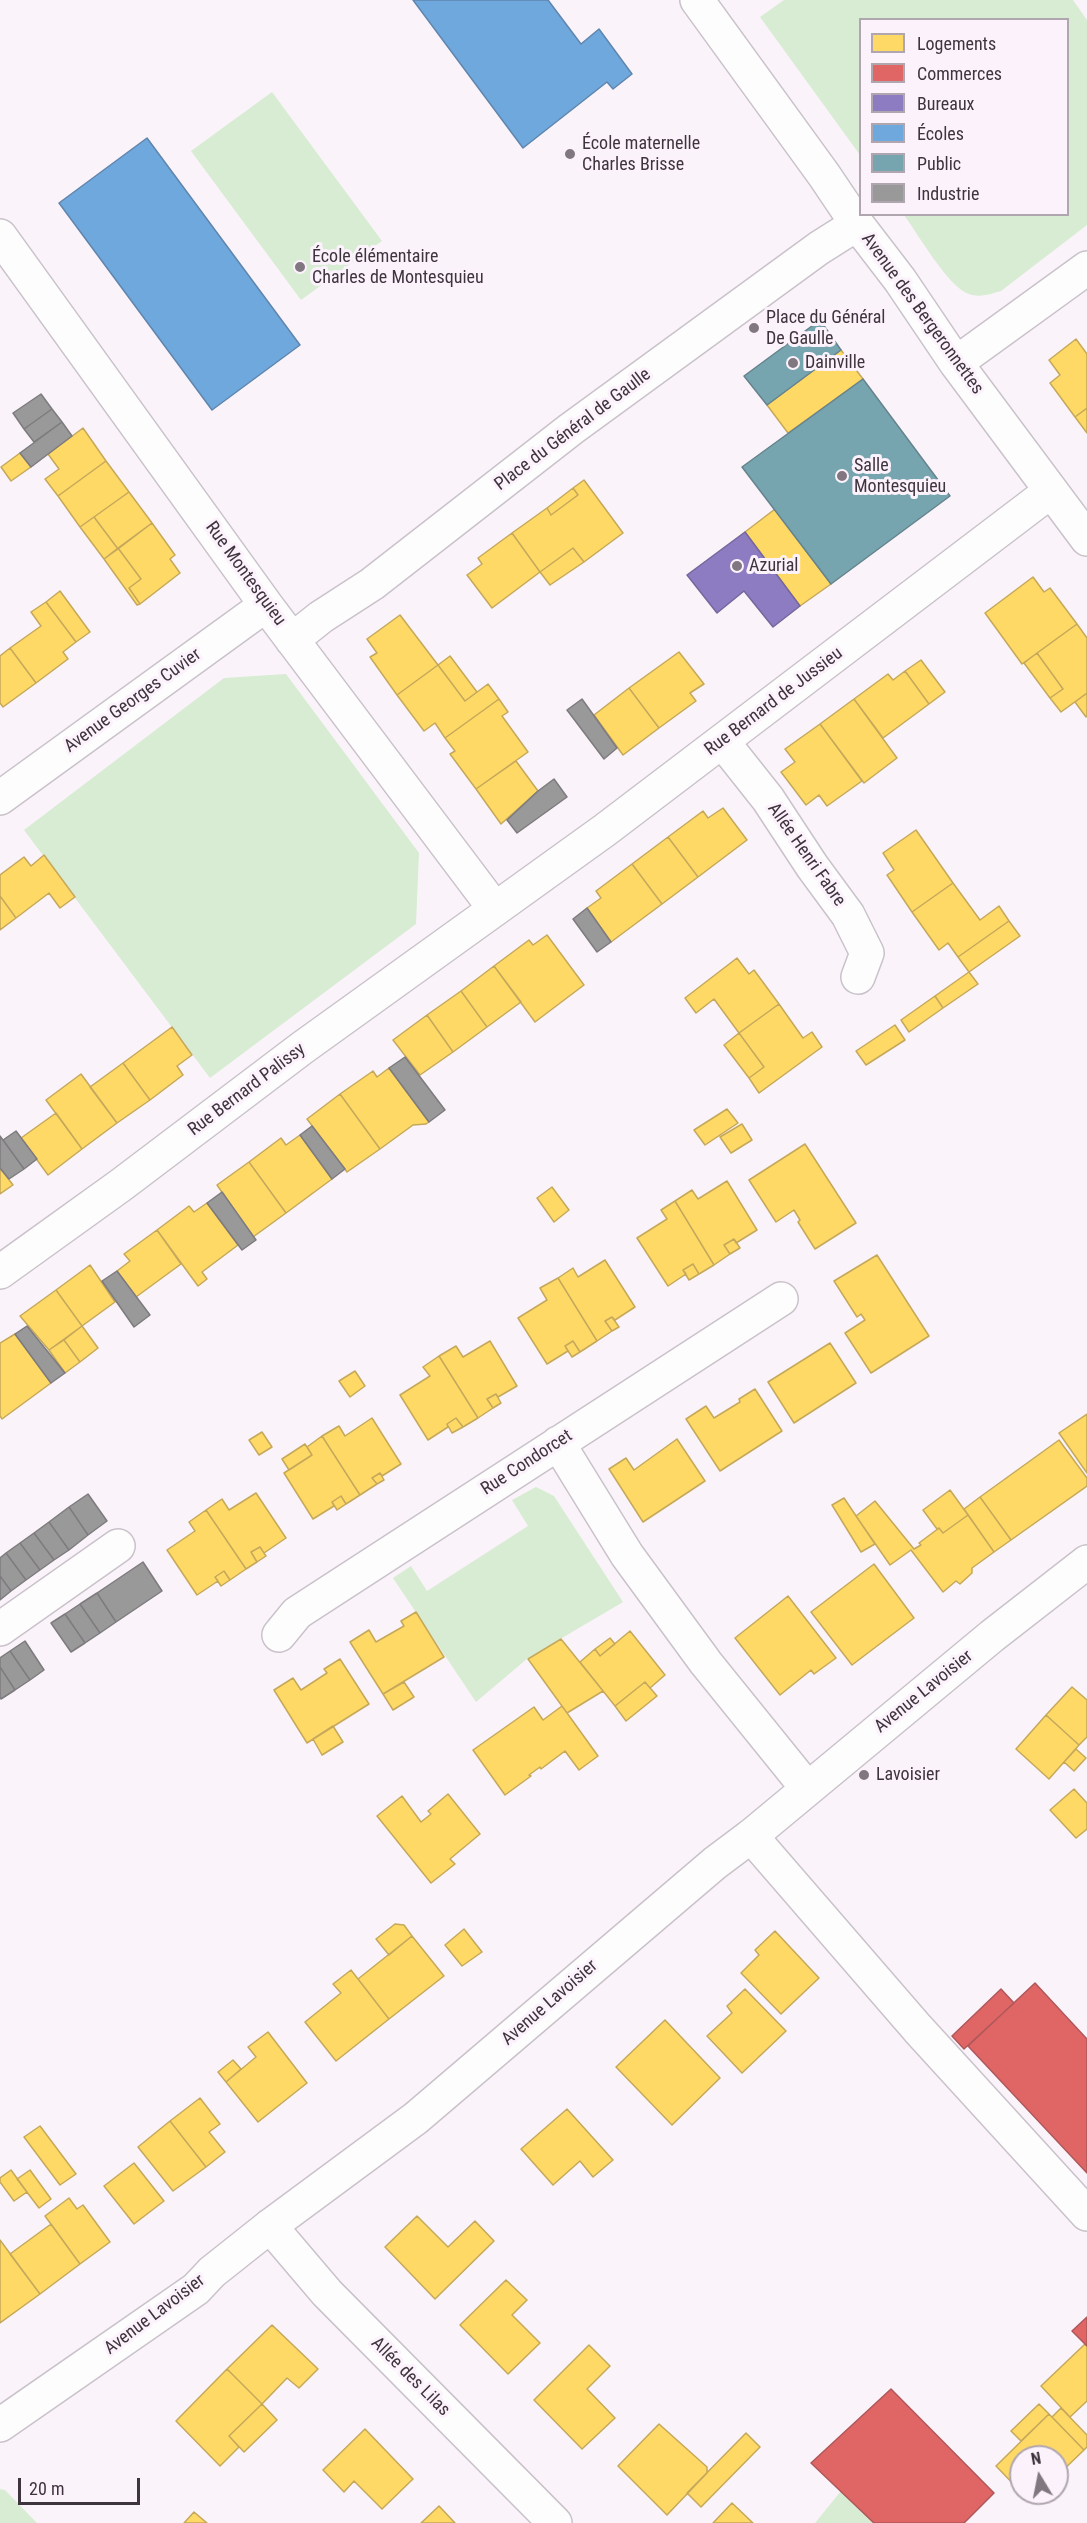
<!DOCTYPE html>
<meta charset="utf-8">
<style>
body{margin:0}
#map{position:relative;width:1087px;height:2523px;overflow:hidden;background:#faf4fa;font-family:"Roboto Condensed",sans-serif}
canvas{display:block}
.legend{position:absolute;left:859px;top:18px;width:210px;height:198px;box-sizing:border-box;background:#fcf2fc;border:2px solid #b0a6b0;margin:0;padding:8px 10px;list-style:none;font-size:18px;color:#3e343e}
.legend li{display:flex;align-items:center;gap:12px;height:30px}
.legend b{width:30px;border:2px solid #b0a6b0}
.north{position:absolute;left:1009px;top:2445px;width:60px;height:60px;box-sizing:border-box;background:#fcf2fc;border:2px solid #b0a6b0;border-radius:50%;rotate:350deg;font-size:16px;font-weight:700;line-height:24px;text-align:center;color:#3e343e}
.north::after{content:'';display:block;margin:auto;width:21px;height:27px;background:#807780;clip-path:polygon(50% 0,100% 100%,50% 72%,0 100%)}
.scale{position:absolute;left:18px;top:2478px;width:122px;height:27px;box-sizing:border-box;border:3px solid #3e343e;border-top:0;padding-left:8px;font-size:18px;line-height:21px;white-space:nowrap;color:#3e343e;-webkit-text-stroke:4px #fcf2fc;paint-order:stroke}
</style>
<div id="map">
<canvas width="1087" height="2523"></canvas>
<ul class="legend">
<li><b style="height:16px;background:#ffd966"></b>Logements</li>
<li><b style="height:16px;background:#e06666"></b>Commerces</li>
<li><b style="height:16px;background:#8e7cc3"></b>Bureaux</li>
<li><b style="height:16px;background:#6fa8dc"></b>Écoles</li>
<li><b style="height:16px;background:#76a5af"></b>Public</li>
<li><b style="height:16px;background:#999"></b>Industrie</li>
</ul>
<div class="north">N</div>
<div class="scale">20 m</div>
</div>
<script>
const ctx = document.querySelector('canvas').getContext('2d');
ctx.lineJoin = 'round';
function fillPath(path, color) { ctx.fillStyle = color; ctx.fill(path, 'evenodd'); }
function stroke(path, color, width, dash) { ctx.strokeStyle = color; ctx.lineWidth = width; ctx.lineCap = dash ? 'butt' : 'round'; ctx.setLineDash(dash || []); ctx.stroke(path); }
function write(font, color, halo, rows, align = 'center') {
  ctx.font = font + ' "Roboto Condensed",sans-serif'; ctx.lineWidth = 6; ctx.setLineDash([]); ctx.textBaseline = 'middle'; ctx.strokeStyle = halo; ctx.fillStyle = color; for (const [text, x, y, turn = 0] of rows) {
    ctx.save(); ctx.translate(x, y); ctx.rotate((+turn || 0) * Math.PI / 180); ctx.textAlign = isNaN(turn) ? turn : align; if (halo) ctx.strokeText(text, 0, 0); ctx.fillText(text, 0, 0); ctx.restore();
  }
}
fillPath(new Path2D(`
 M784 0H1073L1087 20V225L1001 291C991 294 979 298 969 294 948 287 918 234 904 215L1068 214V20H860V155L760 17Z
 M272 92 382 241 301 300 191 151Z
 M286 674 419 853 416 924 210 1078 24 830 224 678Z
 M536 1487 554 1496 623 1602 528 1658 476 1702 393 1578 411 1566 427 1591 528 1526 512 1500Z
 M0 2489 5 2490 37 2523H0Z
 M841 2491 874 2523H815Z`), '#d8ebd3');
const homes = new Path2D(`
 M1076 339 1087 354V408L1075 417 1050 383 1060 375 1049 360Z
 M841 350 863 379 788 433 767 405Z
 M1087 408V433L1075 417Z
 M83 428 106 461 58 496 45 479 59 469 48 454Z
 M20 453 31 467 11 481 1 467Z
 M106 461 129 492 80 527 58 496Z
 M584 480 623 533 584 562 573 548 540 572 512 533 547 508 551 515 578 495 573 488Z
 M573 488 578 495 551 515 547 508Z
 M129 492 152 523 118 549 94 517Z
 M775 509 831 584 800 606 745 532Z
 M94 517 118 549 104 559 80 527Z
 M152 523 175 555 170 559 180 573 140 604 129 588 141 579 118 548Z
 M512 533 540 572 492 608 467 575 482 564 478 558Z
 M118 548 141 579 129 588 140 604 137 605 104 559Z
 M573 548 584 562 550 585 540 572Z
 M1033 577 1044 592 1050 588 1077 624 1022 664 985 613Z
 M60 591 90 632 76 642 46 602Z
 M46 602 76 642 63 652 68 659 36 683 10 648 41 626 31 612Z
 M400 615 438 665 397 695 370 657 377 653 367 639Z
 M1077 624 1087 638V693L1061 712 1050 698 1063 689 1037 653Z
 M10 648 36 683 3 707 0 703V656Z
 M679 652 704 684 690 693 696 701 659 728 629 688Z
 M1037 653 1063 689 1050 698 1024 663Z
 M450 656 477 692 465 701 438 665Z
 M921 660 945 692 929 704 905 671Z
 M438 665 465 701 488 684 499 699 445 738 435 723 424 731 397 695Z
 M905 671 929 704 883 738 854 699 888 674 893 680Z
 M629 688 659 728 623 755 594 715Z
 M1087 693V716L1086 717 1075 702Z
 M499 699 508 712 502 716 528 752 476 789 450 754 455 751 445 738Z
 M854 699 897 758 864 783 820 724Z
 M820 724 862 781 827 806 819 795 806 805 781 772 795 762 785 749Z
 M516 761 538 791 501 824 476 789Z
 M723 808 747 840 698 877 668 837 703 811 708 818Z
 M916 830 953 883 912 912 887 875 894 870 883 853Z
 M668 837 698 877 662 904 632 864Z
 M44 855 75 897 60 908 49 893 16 918 0 896V875L24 857 31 866Z
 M632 864 662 904 611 942 587 908 601 898 596 891Z
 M953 883 980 920 999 906 1009 921 958 957 948 943 939 950 912 912Z
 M0 896 16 918 0 930Z
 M1009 921 1020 936 969 972 958 957Z
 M547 935 584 985 535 1022 494 966 529 940 533 945Z
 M737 958 749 974 754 970 779 1004 739 1033 714 999 696 1013 685 998Z
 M494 966 521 1002 487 1027 461 991Z
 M969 972 978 984 943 1008 935 996Z
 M461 991 487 1027 453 1052 427 1015Z
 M935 996 943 1008 909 1032 901 1020Z
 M779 1004 803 1038 812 1032 822 1047 759 1093 749 1078 764 1067 739 1033Z
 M427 1015 453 1052 420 1075 393 1040Z
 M895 1025 905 1040 866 1065 856 1051Z
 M172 1027 192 1055 177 1066 183 1075 150 1100 123 1063Z
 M739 1033 764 1067 749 1078 724 1045Z
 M123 1063 150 1100 117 1123 90 1087Z
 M389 1068 429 1122 426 1124 413 1125 380 1149 340 1094 373 1071 377 1077Z
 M81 1074 117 1123 82 1149 46 1100Z
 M340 1094 380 1149 347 1172 307 1119Z
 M727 1109 738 1123 705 1145 694 1130Z
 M56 1113 82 1149 48 1175 21 1138Z
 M742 1124 752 1140 731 1153 720 1137Z
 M300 1135 332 1179 286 1213 249 1162 281 1138 286 1145Z
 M805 1144 856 1223 815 1249 798 1222 800 1220 794 1210 776 1222 749 1180Z
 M249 1162 286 1213 253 1237 217 1185Z
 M0 1168 13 1185 0 1194Z
 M727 1181 757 1230 736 1243 734 1239 724 1245 730 1254 714 1265 675 1201 692 1190 698 1199Z
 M552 1187 569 1210 554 1222 537 1198Z
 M675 1201 714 1265 699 1274 693 1264 683 1270 686 1274 668 1286 637 1238 667 1219 661 1210Z
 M207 1203 238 1245 202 1272 207 1279 198 1286 157 1230 189 1206 194 1212Z
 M157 1230 181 1264 136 1297 117 1271 130 1261 124 1254Z
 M734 1239 740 1248 730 1254 724 1245Z
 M877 1255 929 1336 871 1373 845 1333 865 1320 861 1314 857 1317 834 1281Z
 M605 1260 635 1307 615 1320 612 1317 605 1321 612 1331 597 1341 558 1278 573 1268 578 1277Z
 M693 1264 699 1274 689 1280 683 1270Z
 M90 1265 115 1302 82 1326 56 1290Z
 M558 1278 597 1341 580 1352 573 1341 565 1346 568 1351 547 1364 518 1318 547 1300 540 1288Z
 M56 1290 82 1326 49 1350 20 1316Z
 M612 1317 619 1327 612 1331 605 1321Z
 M82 1326 98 1348 80 1362 64 1340Z
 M15 1334 51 1383 2 1419 0 1416V1343Z
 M64 1340 80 1362 65 1373 49 1350Z
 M490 1341 517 1386 498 1397 496 1394 487 1399 493 1408 478 1418 439 1356 456 1346 463 1357Z
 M573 1341 580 1352 572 1357 565 1346Z
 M830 1343 856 1383 794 1423 768 1382Z
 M439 1356 478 1418 463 1427 456 1418 447 1424 448 1427 428 1440 400 1395 430 1376 423 1367Z
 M355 1371 365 1386 350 1397 339 1381Z
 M755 1389 782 1431 720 1471 686 1419 706 1406 714 1418 740 1402 739 1399Z
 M496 1394 501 1403 493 1408 487 1399Z
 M1087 1414V1473L1059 1433Z
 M372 1418 401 1464 382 1476 380 1473 372 1478 377 1484 360 1495 322 1436 339 1426 345 1436Z
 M456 1418 463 1427 452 1433 447 1424Z
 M262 1432 272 1447 259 1455 249 1440Z
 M322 1436 360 1495 346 1504 341 1496 332 1502 334 1506 313 1519 284 1473 312 1455 307 1447Z
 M677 1439 705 1481 643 1522 609 1469 626 1458 634 1470Z
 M1059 1440 1087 1478V1486L1011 1540 980 1497Z
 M305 1444 312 1455 289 1470 282 1459Z
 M380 1473 384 1480 377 1484 372 1478Z
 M950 1490 968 1515 943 1533 939 1528 937 1529 923 1510Z
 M256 1493 286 1538 264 1553 260 1547 251 1552 257 1562 246 1569 206 1510 222 1499 229 1510Z
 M341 1496 346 1504 337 1510 332 1502Z
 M980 1497 1011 1540 994 1552 964 1509Z
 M844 1498 875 1544 861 1552 832 1505Z
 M875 1501 914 1549 921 1545 919 1543 939 1528 943 1533 968 1515 994 1552 972 1568V1573L960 1584 956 1581 943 1592 911 1550 890 1565 856 1516Z
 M206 1510 246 1569 230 1580 224 1571 215 1577 218 1581 197 1595 167 1550 195 1531 189 1522Z
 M260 1547 266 1556 257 1562 251 1552Z
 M874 1564 914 1618 852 1665 811 1612Z
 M224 1571 230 1580 221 1586 215 1577Z
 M788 1596 836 1658 814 1674 811 1670 780 1695 735 1638Z
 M416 1612 444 1657 383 1694 350 1642 369 1630 376 1642 404 1626 401 1621Z
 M630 1631 665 1675 650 1688 645 1682 615 1706 580 1662 595 1649 600 1656Z
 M610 1638 615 1644 600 1656 595 1649Z
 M561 1639 603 1691 567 1713 528 1659Z
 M340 1659 369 1704 307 1743 274 1690 293 1678 301 1690 327 1673 324 1669Z
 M404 1682 414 1697 393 1710 383 1694Z
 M645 1682 657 1696 626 1721 615 1706Z
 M1072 1687 1087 1700V1737L1079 1745 1046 1715Z
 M562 1706 598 1756 579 1770 565 1751 541 1769 540 1767 529 1775 531 1776 505 1795 473 1750 534 1707 543 1720Z
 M1046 1715 1079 1745 1049 1779 1016 1749Z
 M333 1726 343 1742 322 1755 313 1739Z
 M1076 1749 1086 1758 1074 1771 1064 1762Z
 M1074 1789 1087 1803V1829L1076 1838 1050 1810Z
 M448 1794 480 1834 450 1859 455 1864 431 1883 377 1816 402 1796 421 1822 431 1814 428 1811Z
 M395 1924 404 1925 412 1936 389 1955 376 1939Z
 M464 1929 482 1952 462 1966 445 1945Z
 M775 1931 819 1978 781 2014 741 1973 759 1955 755 1950Z
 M412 1936 444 1976 389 2019 358 1979Z
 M351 1970 389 2019 336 2061 305 2022 341 1993 333 1984Z
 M745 1989 786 2031 742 2073 707 2036 732 2013 727 2006Z
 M665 2020 720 2078 672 2125 616 2067Z
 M268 2032 307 2083 258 2122 226 2082 256 2057 248 2047Z
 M233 2060 241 2069 226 2082 218 2072Z
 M200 2098 220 2124 209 2132 225 2152 206 2167 170 2121Z
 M567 2109 613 2160 593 2177 580 2161 553 2185 521 2149Z
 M170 2121 206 2167 173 2191 138 2147Z
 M40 2126 76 2174 60 2185 24 2137Z
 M134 2163 164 2201 134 2224 104 2186Z
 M11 2170 27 2192 14 2201 0 2182V2178Z
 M30 2170 51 2199 39 2208 17 2179Z
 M69 2198 77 2209 83 2205 110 2242 80 2264 45 2216Z
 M417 2216 448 2247 475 2221 494 2241 435 2299 385 2247Z
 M51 2224 80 2264 40 2294 10 2254Z
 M0 2240 40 2294 0 2323Z
 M506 2280 527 2300 512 2315 540 2343 508 2374 460 2325Z
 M272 2325 318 2369 299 2388 287 2378 262 2404 227 2369Z
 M1085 2344 1087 2346V2401L1070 2417 1041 2386Z
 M589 2345 610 2366 587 2389 615 2418 582 2449 534 2400Z
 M227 2369 262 2404 229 2436 239 2447 220 2466 176 2421Z
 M262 2404 277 2420 244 2452 229 2436Z
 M1039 2404 1049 2414 1021 2441 1011 2431Z
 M1061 2408 1087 2435V2447L1084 2450 1052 2417Z
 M1049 2414 1084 2450 1057 2476V2457H1021V2492L996 2466Z
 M659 2424 707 2467V2473L667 2515 618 2466Z
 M365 2429 413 2479 382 2509 354 2481 344 2492 323 2470Z
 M746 2433 760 2447 701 2507 687 2493Z
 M1022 2493H1040L1031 2502Z
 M732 2503 753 2523H713Z
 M439 2506 455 2523H421Z
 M194 2512 207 2523H184Z`);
fillPath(homes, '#ffd966');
stroke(homes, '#c5a85a', 1.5);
const shops = new Path2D(`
 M1035 1983 1087 2039V2173L968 2046Z
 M1001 1989 1014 2003 964 2049 952 2036Z
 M1087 2317V2346L1072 2331Z
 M891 2389 994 2493 964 2523H874L811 2463Z`);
fillPath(shops, '#e06666');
stroke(shops, '#af575a', 1.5);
const offices = new Path2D(`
 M745 532 800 606 773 627 744 591 717 613 687 575Z`);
fillPath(offices, '#8e7cc3');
stroke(offices, '#76669b', 1.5);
const schools = new Path2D(`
 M413 0H548L581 44 599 29 632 74 613 89 607 82 523 148Z
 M147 138 300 345 212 410 59 203Z`);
fillPath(schools, '#6fa8dc');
stroke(schools, '#6085ad', 1.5);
const public = new Path2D(`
 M820 320 841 350 767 405 744 376Z
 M863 379 950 496 831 584 742 467Z`);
fillPath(public, '#76a5af');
stroke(public, '#65838d', 1.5);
const industry = new Path2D(`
 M41 394 52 409 24 429 13 413Z
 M52 409 62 422 34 442 24 429Z
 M62 422 72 436 31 467 20 453Z
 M582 699 617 748 604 759 567 710Z
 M554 779 567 797 517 833 507 820 538 791Z
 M587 908 611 942 597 952 573 919Z
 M405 1057 445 1110 429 1122 389 1068Z
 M312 1126 345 1169 332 1179 300 1135Z
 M16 1131 37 1159 24 1169 3 1140Z
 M0 1136 24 1169 9 1179 0 1168Z
 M222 1192 256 1240 242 1250 207 1203Z
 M117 1271 150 1315 134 1327 102 1281Z
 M27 1326 65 1373 51 1383 15 1334Z
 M88 1494 107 1521 88 1535 69 1507Z
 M69 1507 88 1535 69 1550 49 1522Z
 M49 1522 69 1550 54 1560 34 1533Z
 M34 1533 54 1560 40 1570 20 1543Z
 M20 1543 40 1570 26 1580 6 1553Z
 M6 1553 26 1580 11 1591 0 1576V1558Z
 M143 1562 162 1591 116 1622 97 1593Z
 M0 1576 11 1591 0 1600Z
 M97 1593 116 1622 100 1633 80 1604Z
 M80 1604 100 1633 85 1643 65 1614Z
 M65 1614 85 1643 71 1652 51 1623Z
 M25 1641 44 1670 30 1680 10 1651Z
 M10 1651 30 1680 15 1690 0 1667V1658Z
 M0 1667 15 1690 1 1699 0 1697Z`);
fillPath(industry, '#999');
stroke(industry, '#7e7b7e', 1.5);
const minor = new Path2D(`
 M697 0 824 175 857 224 900 280 956 363 1087 539
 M0 236 266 605 495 909
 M956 363 1087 268
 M292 640 321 617 372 584 571 429 819 248 857 224
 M722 741 768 799 812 866 848 915 867 953 858 977
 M0 798 266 605
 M0 1272 121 1185 302 1048 605 830 1051 491
 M558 1443 627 1555 706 1663 807 1788
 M0 1629 118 1546
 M279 1635 297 1613 781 1299
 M751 1836 918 2029 1087 2214
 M270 2226 327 2293 555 2523`);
const major = new Path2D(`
 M0 2425 196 2289 212 2272 270 2226 416 2118 715 1863 751 1836 992 1636 1087 1562`);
stroke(minor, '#cac2ca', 36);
stroke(major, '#cac2ca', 36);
stroke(minor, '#fefdfe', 33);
stroke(major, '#fefdfe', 33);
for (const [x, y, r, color] of [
 [570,154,6,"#807780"],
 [300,267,6,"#807780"],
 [754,328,6,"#807780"],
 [793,363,6,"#807780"],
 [842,476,6,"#807780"],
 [737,566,6,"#807780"],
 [864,1775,6,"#807780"]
]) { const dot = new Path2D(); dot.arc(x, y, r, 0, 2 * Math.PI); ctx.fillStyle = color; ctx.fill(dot); stroke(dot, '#fcf2fc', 2); }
write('18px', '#3e343e', '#fcf2fc', [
 ["École maternelle",582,144],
 ["Charles Brisse",582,165],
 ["École élémentaire",312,257],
 ["Charles de Montesquieu",312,278],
 ["Place du Général",766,318],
 ["De Gaulle",766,339],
 ["Dainville",805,363],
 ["Salle",854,466],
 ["Montesquieu",854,487],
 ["Azurial",749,566],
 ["Lavoisier",876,1775]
], 'left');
write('18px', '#3e343e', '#fcf2fc', [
 ["Avenue des Bergeronnettes",922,314,54],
 ["Place du Général de Gaulle",573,430,-37],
 ["Rue Montesquieu",245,574,54],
 ["Avenue Georges Cuvier",133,701,-36],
 ["Rue Bernard de Jussieu",774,702,-37],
 ["Allée Henri Fabre",806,855,55],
 ["Rue Bernard Palissy",247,1090,-37],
 ["Rue Condorcet",527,1463,-33],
 ["Avenue Lavoisier",924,1692,-39],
 ["Avenue Lavoisier",550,2003,-41],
 ["Avenue Lavoisier",155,2315,-37],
 ["Allée des Lilas",410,2377,45]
]);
</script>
